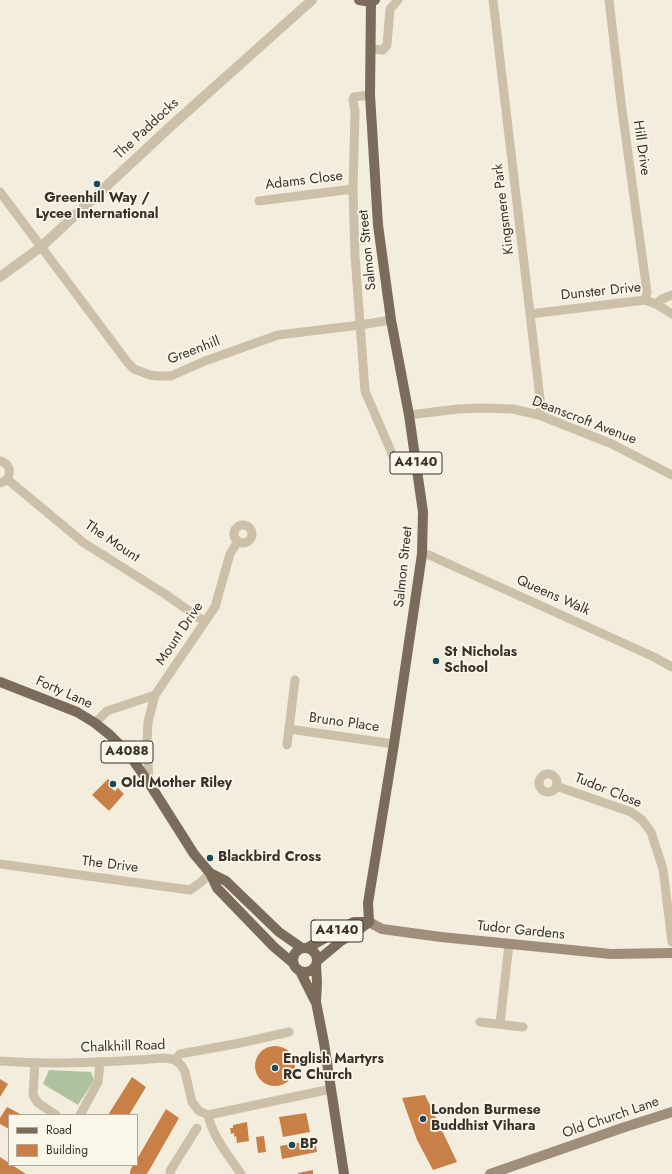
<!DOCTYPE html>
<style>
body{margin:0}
#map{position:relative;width:672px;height:1174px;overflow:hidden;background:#f3edde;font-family:Jost,sans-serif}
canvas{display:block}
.legend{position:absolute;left:8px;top:1114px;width:130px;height:52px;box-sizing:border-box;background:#faf6ea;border:1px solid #ada79d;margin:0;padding:5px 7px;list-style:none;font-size:12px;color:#393129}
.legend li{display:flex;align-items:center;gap:8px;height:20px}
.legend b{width:20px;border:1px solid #ada79d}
</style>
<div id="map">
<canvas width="672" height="1174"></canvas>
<ul class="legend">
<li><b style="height:5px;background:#7b6b5a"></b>Road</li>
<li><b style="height:11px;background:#c88047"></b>Building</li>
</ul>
</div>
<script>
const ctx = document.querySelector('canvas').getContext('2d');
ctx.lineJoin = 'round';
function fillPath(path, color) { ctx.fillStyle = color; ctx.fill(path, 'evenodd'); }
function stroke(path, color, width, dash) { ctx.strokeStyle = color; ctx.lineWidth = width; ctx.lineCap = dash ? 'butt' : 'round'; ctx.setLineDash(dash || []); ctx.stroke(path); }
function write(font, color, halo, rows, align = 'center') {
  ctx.font = font + ' Jost,sans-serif'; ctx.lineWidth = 3.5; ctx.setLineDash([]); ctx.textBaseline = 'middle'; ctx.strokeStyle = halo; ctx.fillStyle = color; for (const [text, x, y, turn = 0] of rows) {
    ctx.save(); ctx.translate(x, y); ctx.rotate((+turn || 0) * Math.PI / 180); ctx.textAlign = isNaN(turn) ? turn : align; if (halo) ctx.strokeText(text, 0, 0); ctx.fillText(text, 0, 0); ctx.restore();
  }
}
fillPath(new Path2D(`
 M49 1070 91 1072 94 1080 78 1105 43 1084Z`), '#aec39d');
fillPath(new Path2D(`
 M108 779 115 786 112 789 115 791 118 788 124 794 109 811 92 795Z
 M255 1066a20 20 0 1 1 40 0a20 20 0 1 1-40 0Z
 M132 1077 146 1087 129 1115H108Z
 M0 1079 8 1084 0 1097Z
 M425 1095 457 1162 433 1170 417 1140 402 1098Z
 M7 1107 22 1115H9V1129L0 1124V1118Z
 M166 1109 179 1118 147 1174H130V1171L133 1165H137V1159Z
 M306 1113 310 1132 283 1137 279 1117Z
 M247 1122 249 1141 237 1143 236 1136 234 1137V1133L231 1134 230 1128H233V1125Z
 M264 1136 266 1152 258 1153 256 1137Z
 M315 1140 317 1152 282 1159 280 1146Z
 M0 1157 9 1163V1165H12L26 1174H0Z
 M313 1170V1174H298V1173Z`), '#c88047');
stroke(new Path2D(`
 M493 0 541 407 539 415
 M609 0 621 102 647 292 645 300
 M371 49 383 50 387 45 390 9 398 0
 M370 95 354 97 353 100 355 112 353 189 355 256 365 391 396 463 416 462
 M0 192 128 363 134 369 150 375 157 376H171L205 361 278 335 360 325 391 320
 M259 201 353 189
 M656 304 662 299 672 295
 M530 314 645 300 656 304 672 314
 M409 415 458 409 483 408 513 409 539 415 612 444 672 475
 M0 461C13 464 12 480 0 483
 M7 479 84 543 165 594 205 622
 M234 534a9 9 0 1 1 18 0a9 9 0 1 1-18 0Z
 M422 554 429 555 654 657 672 667
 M95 723 107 711 155 695
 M289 729 394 744
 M287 745 295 680
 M539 783a9 9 0 1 1 18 0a9 9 0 1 1-18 0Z
 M149 783 147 741 148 722 155 695 215 607 230 554 238 541
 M556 786 631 812 642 820 651 832 663 869 672 942
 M0 864 190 890 200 883 210 873
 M480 1022 523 1027
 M500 1024 509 944
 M175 1060 181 1065 185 1072 192 1102 199 1111 208 1115C213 1138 229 1156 241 1174
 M0 1061C56 1065 111 1062 166 1058L175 1060 180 1054 240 1043 289 1032
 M35 1063 33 1095 38 1103 56 1115
 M80 1115 98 1082 100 1063
 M208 1115 331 1089
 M171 1174 170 1171 197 1128`), '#ccc0a9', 9);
stroke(new Path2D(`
 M0 277 41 247 171 126 312 0`), '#ccc0a9', 10);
stroke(new Path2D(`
 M369 922 382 929 441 937 611 954 672 953
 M490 1174 622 1128 672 1112`), '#9f8f7a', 10);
stroke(new Path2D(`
 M359 0 371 2 375 0
 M0 682 77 712 95 723 110 735 128 753 149 783 194 854 210 873 217 888 274 947 293 963
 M210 873 226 881 279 932 302 948
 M369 922 368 903 394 744 422 554 423 512 409 415 391 320 378 225 370 95 371 2
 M293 960a12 12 0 1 1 24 0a12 12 0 1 1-24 0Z
 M307 948 354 922H369
 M317 961 341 941 356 932 369 922
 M316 965 317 982 316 1002 324 1043 344 1174
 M300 971 315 1001`), '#7b6b5a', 10);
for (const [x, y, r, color] of [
 [97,184,4,"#1d4b5b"],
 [436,661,4,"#1d4b5b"],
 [113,784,4,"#1d4b5b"],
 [210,858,4,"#1d4b5b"],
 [275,1068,4,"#1d4b5b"],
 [423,1119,4,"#1d4b5b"],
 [292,1145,4,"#1d4b5b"]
]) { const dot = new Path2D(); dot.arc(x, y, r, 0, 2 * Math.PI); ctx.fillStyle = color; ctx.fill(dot); stroke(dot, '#faf6ea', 1.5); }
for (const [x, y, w] of [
 [416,463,52],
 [127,752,52],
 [337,931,52]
]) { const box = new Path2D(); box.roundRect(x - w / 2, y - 11, w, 22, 3); ctx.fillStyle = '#faf6ea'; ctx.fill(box); stroke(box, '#393129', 1); }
write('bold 13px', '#393129', null, [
 ["A4140",416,463],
 ["A4088",127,752],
 ["A4140",337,931]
]);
write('14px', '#393129', '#faf6ea', [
 ["The Paddocks",147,129,-43],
 ["Hill Drive",641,148,82],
 ["Adams Close",304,181,-7],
 ["Kingsmere Park",504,209,-97],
 ["Salmon Street",368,250,-96],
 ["Dunster Drive",601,292,-6],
 ["Greenhill",194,351,-21],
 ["Deanscroft Avenue",584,421,21],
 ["The Mount",112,542,34],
 ["Salmon Street",404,567,-84],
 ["Queens Walk",553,596,24],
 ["Mount Drive",180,634,-56],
 ["Forty Lane",64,693,24],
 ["Bruno Place",344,723,8],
 ["Tudor Close",608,791,22],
 ["The Drive",110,865,7],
 ["Tudor Gardens",521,931,6],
 ["Chalkhill Road",123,1047,-2],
 ["Old Church Lane",611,1118,-19]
]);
write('bold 14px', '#393129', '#faf6ea', [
 ["Greenhill Way /",97,199,"center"],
 ["Lycee International",97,215,"center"],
 ["St Nicholas",444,653],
 ["School",444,669],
 ["Old Mother Riley",121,784],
 ["Blackbird Cross",218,858],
 ["English Martyrs",283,1060],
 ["RC Church",283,1076],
 ["London Burmese",431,1111],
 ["Buddhist Vihara",431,1127],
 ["BP",300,1145]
], 'left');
</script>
